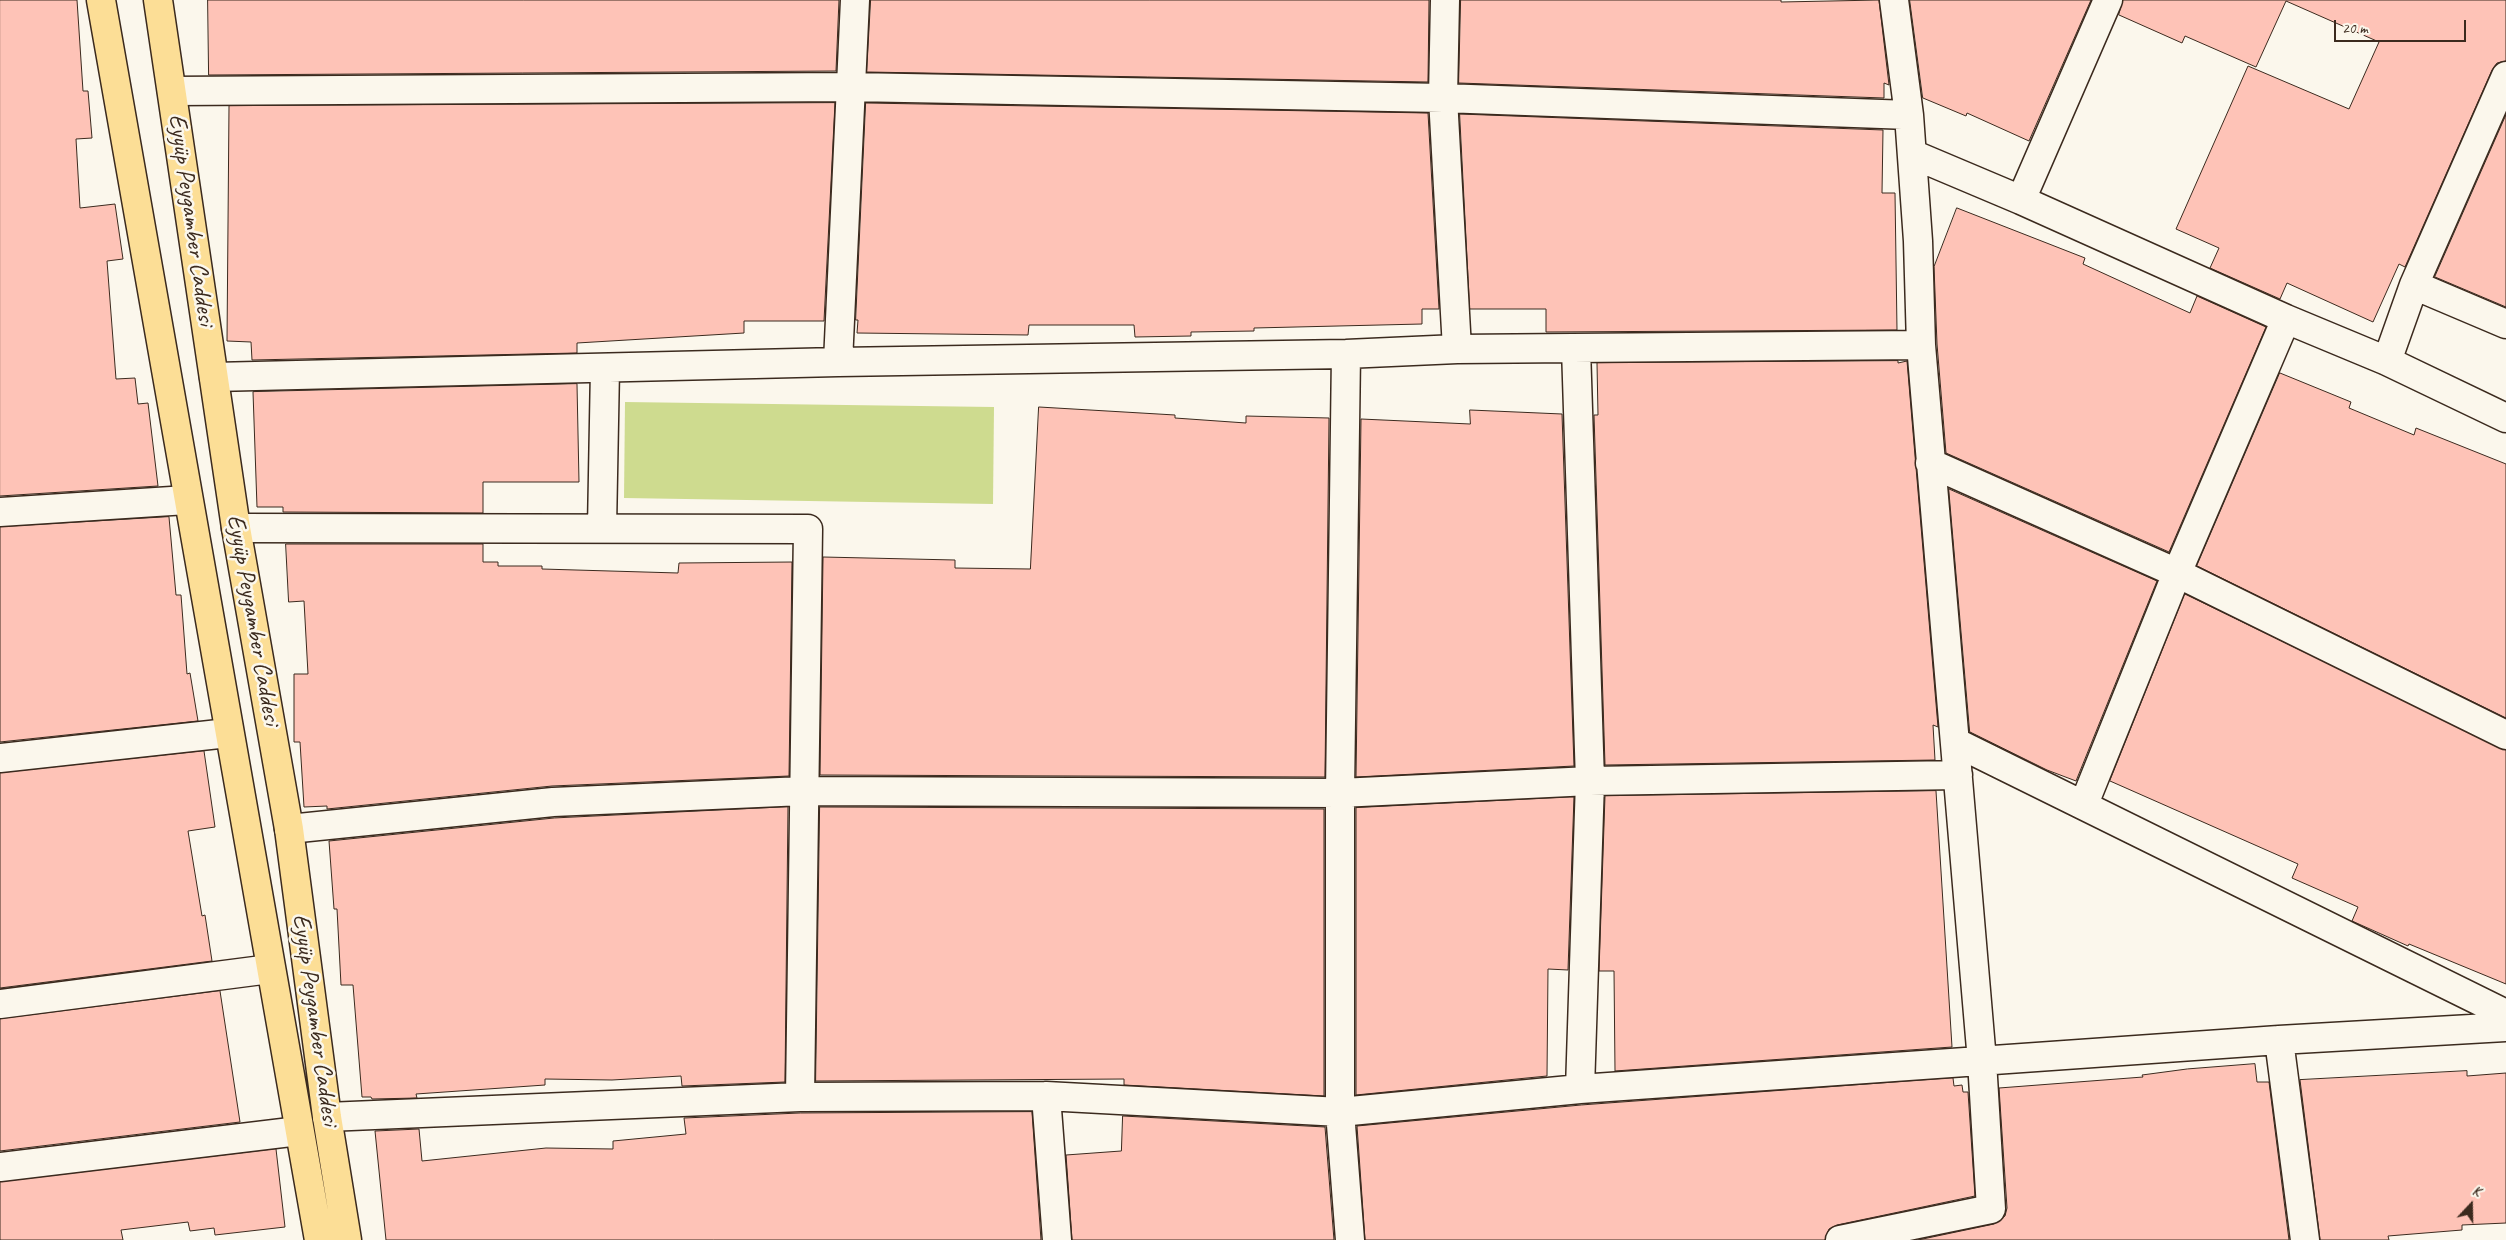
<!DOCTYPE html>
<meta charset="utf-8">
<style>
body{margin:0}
#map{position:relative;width:2506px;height:1240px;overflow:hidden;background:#fbf7ec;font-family:Caveat,sans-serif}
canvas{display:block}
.north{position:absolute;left:2446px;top:1180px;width:50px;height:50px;-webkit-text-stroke:4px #fbf7ec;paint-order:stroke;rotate:21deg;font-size:14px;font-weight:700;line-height:20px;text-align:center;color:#3b2a1e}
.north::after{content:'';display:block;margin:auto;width:18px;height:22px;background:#3b2a1e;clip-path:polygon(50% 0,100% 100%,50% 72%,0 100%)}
.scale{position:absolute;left:2334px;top:20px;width:132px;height:22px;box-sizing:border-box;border:2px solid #3b2a1e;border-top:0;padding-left:6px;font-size:15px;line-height:18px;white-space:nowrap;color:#3b2a1e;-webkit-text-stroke:4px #fbf7ec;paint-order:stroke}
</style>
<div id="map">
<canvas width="2506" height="1240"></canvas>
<div class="north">K</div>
<div class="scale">20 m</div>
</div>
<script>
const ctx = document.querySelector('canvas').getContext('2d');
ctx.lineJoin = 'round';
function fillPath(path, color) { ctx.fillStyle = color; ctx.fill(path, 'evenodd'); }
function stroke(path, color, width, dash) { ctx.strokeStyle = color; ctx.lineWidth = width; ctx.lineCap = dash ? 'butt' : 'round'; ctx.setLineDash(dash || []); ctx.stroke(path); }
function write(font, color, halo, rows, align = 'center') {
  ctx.font = font + ' Caveat,sans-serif'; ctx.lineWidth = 5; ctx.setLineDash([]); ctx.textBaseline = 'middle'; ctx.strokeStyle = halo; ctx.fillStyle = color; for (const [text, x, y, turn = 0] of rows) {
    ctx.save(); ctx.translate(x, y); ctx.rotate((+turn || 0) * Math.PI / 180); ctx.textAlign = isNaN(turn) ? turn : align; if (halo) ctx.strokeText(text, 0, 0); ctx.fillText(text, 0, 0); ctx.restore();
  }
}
fillPath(new Path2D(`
 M625 402 994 407 993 504 624 498Z`), '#cedb8f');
const building = new Path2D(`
 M0 0H77L83 91H88L92 138 76 139 80 208 115 204 123 259 107 261 116 379 135 378 138 404 148 403 158 486 0 496Z
 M208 0H839L836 71 209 75Z
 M871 0H1429L1428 82 867 72Z
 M1461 0H1781V2L1879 0 1889 85 1884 83V98L1459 83Z
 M1910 0H2091L2029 141 1967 113 1966 116 1923 98Z
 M2123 0H2506V61L2497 63 2492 70 2405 267 2399 264 2373 322 2287 283 2280 299 2210 268 2219 248 2176 229 2248 66 2349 109 2379 42 2286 1 2256 67 2185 36 2182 43 2119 15Z
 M835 103 824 321H744V333L577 343V353L252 360 251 342 227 341 229 106Z
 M866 103 1428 113 1439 309H1422V324L1254 328V331L1191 332V336L1135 337 1134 325H1029L1028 335 857 333 858 320H856Z
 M1460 114 1883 130 1882 193H1895L1897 330 1546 332V309H1470Z
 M2506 115V307L2435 277Z
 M1957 208 2085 258 2083 264 2190 313 2197 296 2266 327 2169 552 1946 453 1937 344 1934 267Z
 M1898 361V363L1907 361 1938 727 1933 725 1935 760 1605 765 1594 415H1598L1597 363Z
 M2280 373 2351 402 2349 408 2414 435 2416 428 2506 464V718L2197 566Z
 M577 384 579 482H483V513L283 512V507H257L253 392Z
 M1039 407 1175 415V418L1246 423V416L1329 418 1325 777 820 775 823 557 955 560V568L1030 569Z
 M1470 410 1562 414 1574 766 1356 777 1361 419 1470 424Z
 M1949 489 2157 581 2076 781 2047 770 1970 732Z
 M169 517 176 595H181L187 674 190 673 198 721 0 742V527Z
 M286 544H483V562H498V566H542V569L678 573 679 563 792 562 789 776 552 786 327 809V806L304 807 300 742H294V674H308L304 601 289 602Z
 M2185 594 2506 750V984L2409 944 2408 946 2352 921 2358 907 2292 878 2298 864 2110 781Z
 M204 751 215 827 188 831 202 916 205 915 212 961 0 988V773Z
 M1936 791 1952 1047 1615 1071 1614 971H1599L1605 796Z
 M1574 797 1568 970 1548 969 1547 1076 1356 1095V808Z
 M788 807 785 1082 682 1086 681 1076 612 1080 545 1079V1085L416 1094 417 1098 372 1099 371 1097H362L353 985H341L337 909H334L329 841 554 818Z
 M820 807 1324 809V1096L1124 1085V1079L816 1081Z
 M220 991 240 1122 0 1151V1019Z
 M2255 1064 2257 1082H2269L2289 1240H1918L1994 1224 2005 1216 2007 1208 1999 1088 2143 1077 2142 1075 2187 1069Z
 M2467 1071V1076L2506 1073V1223L2462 1225V1230L2388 1236 2389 1240H2320L2300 1080Z
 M1953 1078 1954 1086 1962 1085 1963 1092H1968L1975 1196 1837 1225 1829 1229 1825 1240H1365L1357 1126 1581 1105Z
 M1032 1112 1041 1240H386L375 1131 419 1129 422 1161 546 1148 613 1149V1141L686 1134 684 1118 800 1113Z
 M1123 1116 1325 1127 1334 1240H1072L1066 1155 1121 1151Z
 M276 1149 285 1227 215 1235 214 1228 190 1231 188 1222 121 1230 123 1240H0V1182Z`);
fillPath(building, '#fec3b7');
stroke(building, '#3b2a1e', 1);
const minor = new Path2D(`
 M1445 0 1443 98 1457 349
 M172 91 851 87 1443 98 1909 115
 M1912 154 2021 200 2286 319 2387 361 2506 418
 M2021 200 2108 0
 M2414 285 2506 324
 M1576 348 1590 781 1580 1089
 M1346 354 1340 793V1112L1350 1240
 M2387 361 2414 285 2506 76
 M838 362 855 0
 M214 377 838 362 1346 354 1457 349 1921 345
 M1930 463 2177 573 2506 735
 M0 512 187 500
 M236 528 808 529 800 1097
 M602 528 605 368
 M1955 742 2506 1014
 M0 758 228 733
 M2084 804 2177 573 2286 319
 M289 829 553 802 803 791 1340 793 1590 781 1958 775
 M0 1004 270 969
 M2279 1040 2305 1240
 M1046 1096 1057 1240
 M327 1117 800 1097 1046 1096 1340 1112 1580 1089 2279 1040 2506 1027
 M0 1167 299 1131
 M1840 1240 1991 1209 1982 1061 1921 345 1918 241 1909 115 1894 0`);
const major = new Path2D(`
 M101 0 319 1240
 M158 0 236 528 289 829 327 1117 347 1240`);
stroke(minor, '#3b2a1e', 31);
stroke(major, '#3b2a1e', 31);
stroke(minor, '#fbf7ec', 28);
stroke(major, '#fcde96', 28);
write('25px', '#3b2a1e', '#fbf7ec', [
 ["Eyyüp Peygamber Caddesi",191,220,82],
 ["Eyyüp Peygamber Caddesi",253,620,80],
 ["Eyyüp Peygamber Caddesi",315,1020,82]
]);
</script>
